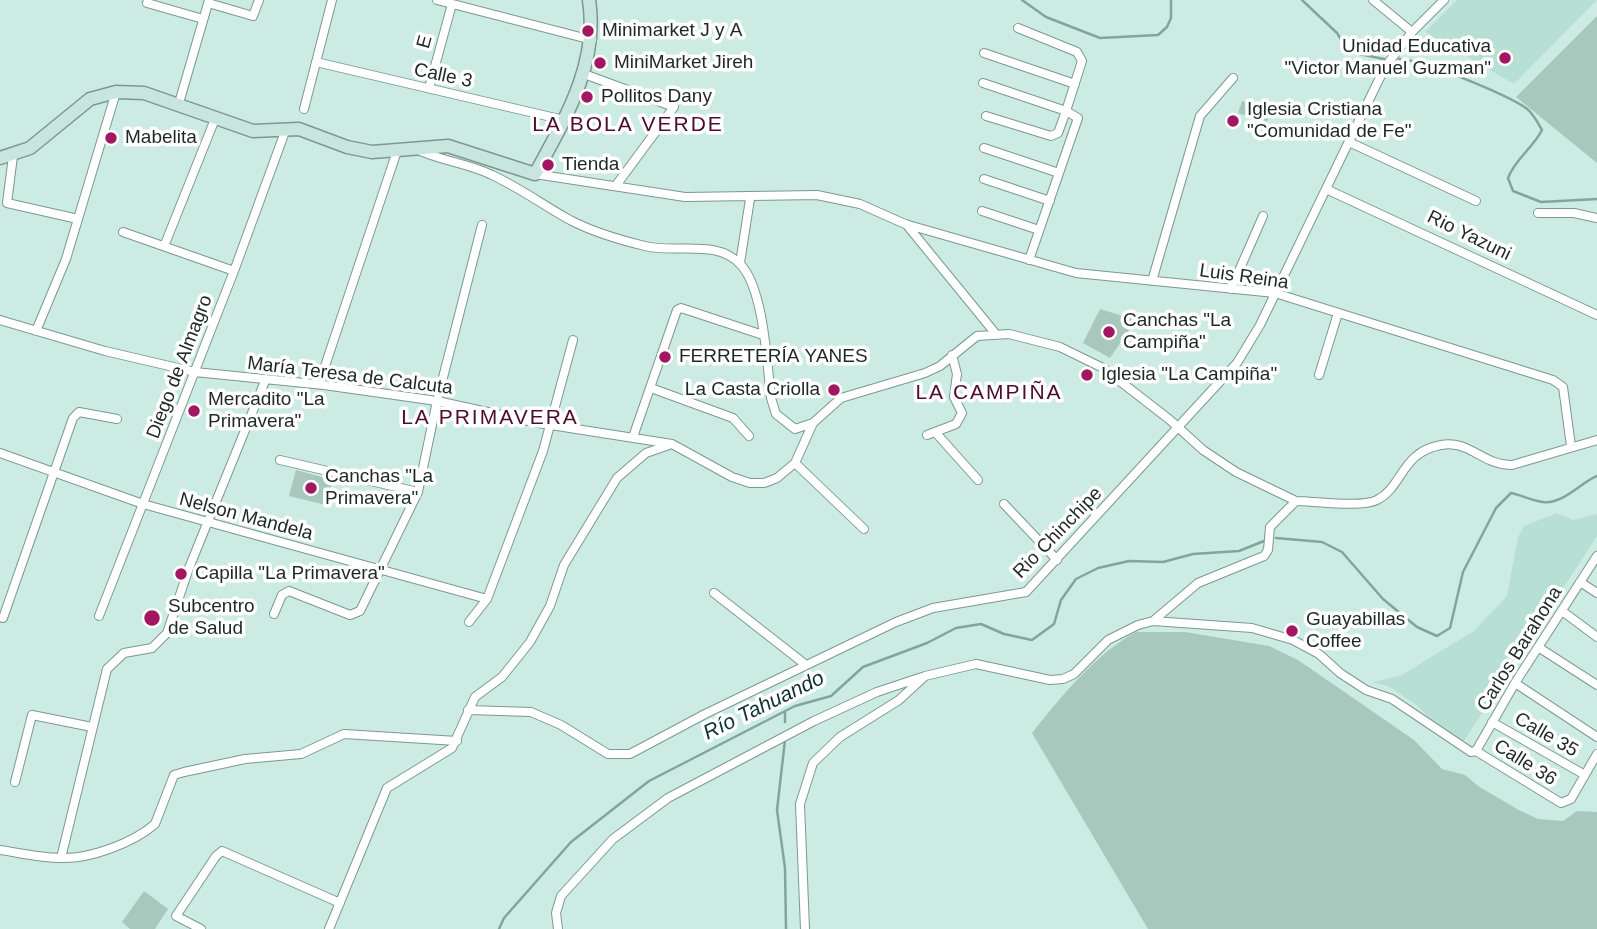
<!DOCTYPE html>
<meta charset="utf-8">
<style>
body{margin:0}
canvas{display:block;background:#ccebe2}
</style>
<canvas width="1597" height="929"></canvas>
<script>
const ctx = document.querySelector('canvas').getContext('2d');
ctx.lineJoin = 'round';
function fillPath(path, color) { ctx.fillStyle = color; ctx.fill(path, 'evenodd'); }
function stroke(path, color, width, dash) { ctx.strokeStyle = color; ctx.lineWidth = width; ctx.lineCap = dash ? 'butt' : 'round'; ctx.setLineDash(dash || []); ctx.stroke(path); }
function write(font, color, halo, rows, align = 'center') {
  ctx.font = font + ' Helvetica,sans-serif'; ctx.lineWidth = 7; ctx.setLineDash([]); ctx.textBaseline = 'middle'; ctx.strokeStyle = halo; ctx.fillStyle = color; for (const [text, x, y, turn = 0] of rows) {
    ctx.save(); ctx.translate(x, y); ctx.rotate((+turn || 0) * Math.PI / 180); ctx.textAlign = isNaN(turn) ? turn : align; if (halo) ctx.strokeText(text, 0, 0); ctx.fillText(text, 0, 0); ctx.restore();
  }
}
fillPath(new Path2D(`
 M1457 0H1597L1514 84 1425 32Z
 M1557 513 1573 520 1597 514V536L1458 750 1418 706 1388 686 1372 682 1400 676 1474 631 1507 596 1518 537 1524 526Z`), '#b8dfd3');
fillPath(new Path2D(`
 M1597 16V163L1516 97Z
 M1242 101 1271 109 1267 122 1238 113Z
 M1100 309 1136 320 1110 358 1083 343Z
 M296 470 333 480 326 505 289 496Z
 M1136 632H1185L1269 646 1298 660 1414 740 1442 769 1465 775 1478 786 1517 809 1538 819 1563 821 1577 811 1597 812V929H1148L1032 733C1062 696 1094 655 1136 632Z
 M144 891 168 909 155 929H130L122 922Z`), '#a8c7bd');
stroke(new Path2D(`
 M1022 0 1046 17 1100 38 1158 35 1167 27 1171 18V0
 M1302 0 1337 33 1349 52 1384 59
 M1399 59C1424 60 1505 94 1526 108 1533 113 1538 123 1542 130 1533 148 1515 159 1508 178L1513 191 1541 202 1597 199
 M1276 538 1322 542 1342 552 1383 599 1417 627 1437 636 1450 628 1463 572 1496 508 1511 493C1521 495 1533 501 1543 502 1562 505 1580 483 1597 476
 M785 711V722
 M785 740 777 810 785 868 786 929
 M499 929 504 918 571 842 649 781 795 706 831 696 863 667 927 643 956 628 981 624 1004 634 1032 640 1054 624 1061 600 1076 579 1098 568 1129 561 1163 562 1193 554 1239 551 1264 541`), '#80a69b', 2.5);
const minor = new Path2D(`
 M437 0 592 40
 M1373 0 1412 32
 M147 3 203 19
 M208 3 253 16 259 0
 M1018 28 1077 52 1082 61 1066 111 1078 118 1029 260
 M984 53 1075 84
 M316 62 564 120
 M584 74 674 107 617 184
 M983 83 1066 111 1058 133 1051 136 986 116
 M429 88 452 4
 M179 103 209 0
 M304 109 332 0
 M1349 142 1476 201
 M984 148 1059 173
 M416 149C440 161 468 163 492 175 520 188 543 205 570 220 593 232 620 240 645 246 676 254 717 238 741 265 764 290 767 364 771 398L776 414 795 429 813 423
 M13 156 7 203 78 219
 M535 174 685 197 817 195 860 204 905 224 1076 273 1275 293 1553 380 1563 387 1571 446
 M984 179 1050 201
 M1326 189 1597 315
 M982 211 1039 230
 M1538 213H1574L1597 218
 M906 224 995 333
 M123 232 234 271
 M165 244 215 119
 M740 263 750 199
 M1152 281 1200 116 1233 78
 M1231 289 1263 216
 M0 320 105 351 195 372 324 385 437 401 538 423 672 444 732 477 750 483H764L777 478 795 463 813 423 841 398 925 373 940 366 977 336 1009 334 1060 347 1103 368 1170 420 1203 450 1236 472 1296 501
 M36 331 66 259 116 92
 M1319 375 1338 313
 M319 384 397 151
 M651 388 733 418 749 436
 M936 433 978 480
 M927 435 956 424 962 413 954 397 957 374 952 355
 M633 437 677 310 681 308 763 335
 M0 453 143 504 487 599
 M280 460 418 492
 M795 463 864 529
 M1004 504 1057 560
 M1580 582 1597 593
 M714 593 806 665
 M1562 611 1597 637
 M274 614 282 595 289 591 350 615 360 611 418 492 437 401 482 225
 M99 616 234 271 286 129
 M3 618 73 418 79 412 117 419
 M1153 621 1198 583 1264 556 1268 550 1270 527 1296 501C1315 501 1361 508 1377 500 1403 487 1401 452 1441 445 1468 439 1484 466 1512 465L1597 440
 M469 622 487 599 543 451 573 340
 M1538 647 1597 685
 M1515 683 1597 737
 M468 710 531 712 561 725 608 754H630L705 714 896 622 933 608 1026 592 1237 363 1260 325 1385 67 1412 32 1444 0
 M1492 722 1585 775
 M1476 751 1561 803 1571 799 1597 754
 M15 782 32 715 92 727
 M0 850C20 853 41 858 61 858 90 859 133 843 155 824L174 775 184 772 245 759 301 754 344 734 457 741
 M61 858 107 669 124 653 152 648 167 633 189 568 265 381
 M201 929 176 916 216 856 222 851 340 903
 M329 929 387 788 452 748 475 697 502 677 530 642 550 606 564 565 617 478 646 453 669 445
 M558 929 556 913 561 896 613 839 668 798 814 721 877 692 922 677
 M805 929 800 804 813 763 840 737 899 700 925 676 976 664 1050 680 1063 679 1074 674 1108 640 1138 625 1153 621 1252 628 1293 640 1319 654 1340 673 1366 690 1392 699 1471 752 1476 751 1515 683 1597 556`);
const secondary = new Path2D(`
 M0 158 30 148 90 99 116 92 144 93 253 131 299 129 347 147 372 152 448 146 535 174C565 119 599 64 589 0`);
stroke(minor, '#7c9991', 10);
stroke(secondary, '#7c9991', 15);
stroke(minor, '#fff', 8);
stroke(secondary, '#c8e5de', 12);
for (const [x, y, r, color] of [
 [588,31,7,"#a21760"],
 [1505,58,7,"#a21760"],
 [600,63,7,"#a21760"],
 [587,97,7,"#a21760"],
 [1233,121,7,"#a21760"],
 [111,138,7,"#a21760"],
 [548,165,7,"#a21760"],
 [1109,332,7,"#a21760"],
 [665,357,7,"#a21760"],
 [1087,375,7,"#a21760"],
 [834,390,7,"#a21760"],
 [194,411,7,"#a21760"],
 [311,488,7,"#a21760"],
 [181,574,7,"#a21760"],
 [152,618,9,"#a21760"],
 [1292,631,7,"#a21760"]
]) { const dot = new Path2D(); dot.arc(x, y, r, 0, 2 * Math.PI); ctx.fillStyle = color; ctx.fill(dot); stroke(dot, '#fff', 2.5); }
write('19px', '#1e2926', '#fff', [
 ["Minimarket J y A",602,31],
 ["Unidad Educativa",1491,47,"right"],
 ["\"Victor Manuel Guzman\"",1491,69,"right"],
 ["MiniMarket Jireh",614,63],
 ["Pollitos Dany",601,97],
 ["Iglesia Cristiana",1247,110],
 ["\"Comunidad de Fe\"",1247,132],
 ["Mabelita",125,138],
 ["Tienda",562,165],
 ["Canchas \"La",1123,321],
 ["Campiña\"",1123,343],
 ["FERRETERÍA YANES",679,357],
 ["Iglesia \"La Campiña\"",1101,375],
 ["La Casta Criolla",820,390,"right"],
 ["Mercadito \"La",208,400],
 ["Primavera\"",208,422],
 ["Canchas \"La",325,477],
 ["Primavera\"",325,499],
 ["Capilla \"La Primavera\"",195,574],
 ["Subcentro",168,607],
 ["de Salud",168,629],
 ["Guayabillas",1306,620],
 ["Coffee",1306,642]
], 'left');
write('19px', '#1e2926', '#fff', [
 ["E",425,42,-75],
 ["Calle 3",443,76,12],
 ["Rio Yazuni",1469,236,26],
 ["Luis Reina",1244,277,8],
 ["Diego de Almagro",180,367,-69],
 ["María Teresa de Calcuta",350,376,7],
 ["Nelson Mandela",246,517,15],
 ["Rio Chinchipe",1058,533,-46],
 ["Carlos Barahona",1520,649,-58],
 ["Calle 35",1546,735,30],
 ["Calle 36",1525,763,32]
]);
ctx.letterSpacing = '2px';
write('21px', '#4e0d2d', '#fff', [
 ["LA BOLA VERDE",628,125],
 ["LA CAMPIÑA",989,393],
 ["LA PRIMAVERA",490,418]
]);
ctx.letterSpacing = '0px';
write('italic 21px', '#0f332b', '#fff', [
 ["Río Tahuando",764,706,-26]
]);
</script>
